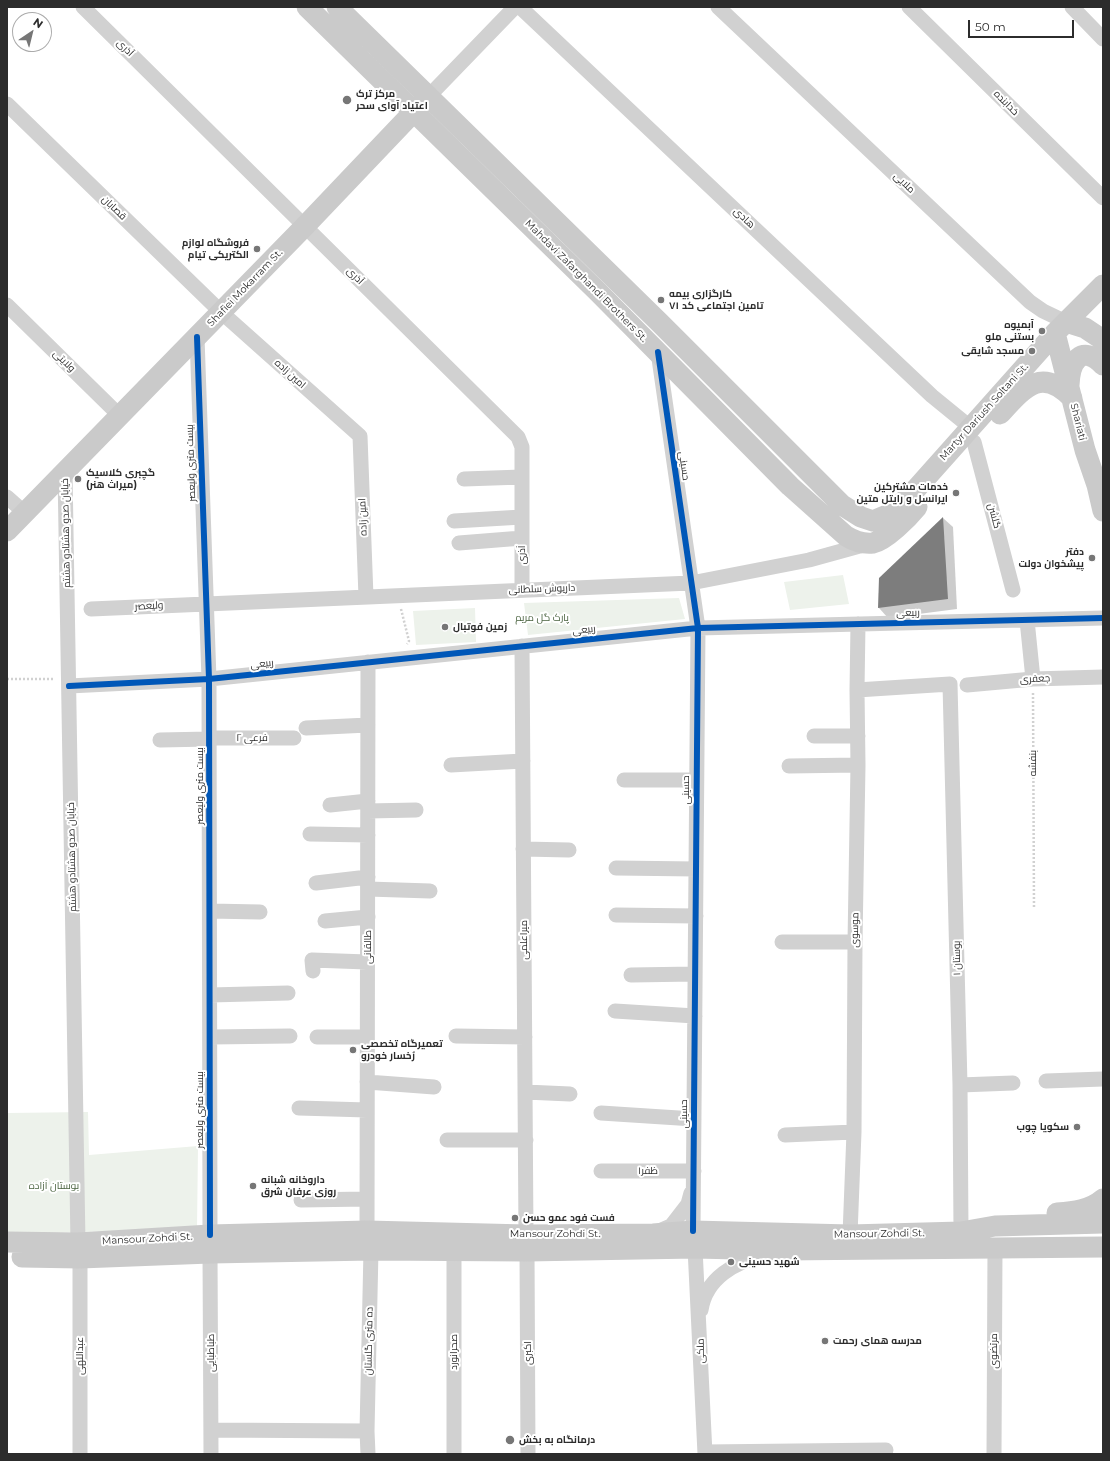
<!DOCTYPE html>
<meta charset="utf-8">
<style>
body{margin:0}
#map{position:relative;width:1110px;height:1461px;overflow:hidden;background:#fff;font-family:Montserrat,sans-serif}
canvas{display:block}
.frame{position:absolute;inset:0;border:8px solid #2c2c2c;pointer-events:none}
.north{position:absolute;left:12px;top:12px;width:40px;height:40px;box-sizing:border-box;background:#fff;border:1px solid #ababab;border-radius:50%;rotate:35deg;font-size:11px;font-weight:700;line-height:16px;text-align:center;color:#2c2c2c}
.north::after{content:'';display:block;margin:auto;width:14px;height:18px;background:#767676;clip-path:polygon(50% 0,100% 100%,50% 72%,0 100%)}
.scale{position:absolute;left:968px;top:20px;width:106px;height:18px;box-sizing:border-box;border:2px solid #2c2c2c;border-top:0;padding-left:5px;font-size:12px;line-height:14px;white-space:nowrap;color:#2c2c2c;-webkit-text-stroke:3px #fff;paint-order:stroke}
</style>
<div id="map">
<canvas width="1110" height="1461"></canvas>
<div class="frame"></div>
<div class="north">N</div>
<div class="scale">50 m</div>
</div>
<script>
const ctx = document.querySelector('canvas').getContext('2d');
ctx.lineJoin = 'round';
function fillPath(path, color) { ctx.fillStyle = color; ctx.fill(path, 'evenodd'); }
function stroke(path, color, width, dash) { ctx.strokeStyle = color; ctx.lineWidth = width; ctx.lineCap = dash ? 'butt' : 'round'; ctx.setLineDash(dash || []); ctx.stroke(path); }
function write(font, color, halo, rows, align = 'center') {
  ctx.font = font + ' Montserrat,Cairo,sans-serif'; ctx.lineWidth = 4; ctx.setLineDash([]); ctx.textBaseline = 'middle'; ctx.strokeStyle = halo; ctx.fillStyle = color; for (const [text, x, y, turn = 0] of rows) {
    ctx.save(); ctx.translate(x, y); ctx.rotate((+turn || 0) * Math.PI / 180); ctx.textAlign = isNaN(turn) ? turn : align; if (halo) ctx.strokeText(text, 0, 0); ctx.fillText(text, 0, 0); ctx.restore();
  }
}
fillPath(new Path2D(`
 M843 575 849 604 790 610 784 582Z
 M679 598 685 619 528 635 524 603Z
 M475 608 476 642 416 645 413 611Z
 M88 1112 89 1155 198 1146 197 1229 7 1234V1113Z`), '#edf2eb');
fillPath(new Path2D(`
 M943 518 953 527 957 609 888 618 879 608 880 579Z`), '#0003');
fillPath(new Path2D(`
 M943 517 948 599 878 608 879 578Z`), '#7d7d7d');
stroke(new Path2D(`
 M401 609 409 641 407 644
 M7 679H55
 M1033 693 1034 907`), '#d1d1d1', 2.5, [2, 2]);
stroke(new Path2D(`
 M83 7 518 437 522 447V590
 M520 7 932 396 970 427
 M718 7 1030 302 1043 311 1066 322
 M909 7 1103 198
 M1072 7 1103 39
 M429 96 515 7
 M7 104 221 312 360 436 366 597
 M7 305 120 416
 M197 337 209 679 210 1235
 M658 352 698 628 693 1231
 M974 442 1013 590
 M65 472 78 1243
 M464 479 522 477
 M7 497 25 513
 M454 521 522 517
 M459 543 522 538
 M91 609 691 583 809 560 867 544
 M1027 620 1033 679
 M522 646 526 1235
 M967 685 1033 679 1103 677
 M69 686 209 679 698 628 1103 618
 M857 690 950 684 960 1085 961 1232
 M306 728 368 725
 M814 736H858
 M209 738H294
 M160 740 210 739
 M451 765 523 761
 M789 766 858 765
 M624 780H696
 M330 805 368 801
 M368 811 416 810
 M310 834 368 835
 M523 849 569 850
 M616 868 696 869
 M316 883 368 877
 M368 889 430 891
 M210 911 260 912
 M616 915 696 916
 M325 921 368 917
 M782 942H855
 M313 971 312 960 367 962
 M631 975 695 974
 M210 995 288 993
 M615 1011 695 1016
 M456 1036 525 1037
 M210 1037 290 1036
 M317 1037H367
 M1046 1081 1103 1079
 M367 1082 434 1087
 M960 1085 1013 1083
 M525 1092 570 1094
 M299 1108 367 1110
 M601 1113 694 1119
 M785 1135 854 1132
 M447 1140H526
 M601 1171H694
 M301 1200 367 1199
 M367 1231 368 662
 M657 1232 671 1226 688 1204 691 1193
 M850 1235 854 1132 855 942 858 765 857 690 858 624
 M695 1248 705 1454
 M527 1251 528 1454
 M210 1253 211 1454
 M80 1258V1454
 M701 1310C706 1278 735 1262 764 1255
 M211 1430 367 1431
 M705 1452 886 1450
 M368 1454 367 1431 371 1250
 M454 1454V1251
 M994 1454 995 1248`), '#d1d1d1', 15);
stroke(new Path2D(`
 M307 7 598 292 790 486 846 536C854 541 863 544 873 543 886 540 908 518 917 507
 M337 7 660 323 842 505 861 517 873 521 892 513 916 489 1055 333 1103 285
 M1066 322 1085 328 1103 340
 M1055 333 1085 450 1097 485 1103 511
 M1069 385C1070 362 1081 343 1103 365
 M1000 414C1024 388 1041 366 1072 398
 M7 531 305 226 423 102
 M1057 1213C1074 1212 1090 1210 1103 1199
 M7 1242 78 1243 210 1235 367 1231 526 1235 653 1234 693 1231 850 1235 961 1232 995 1226 1103 1223
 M22 1257 80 1258 210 1253 371 1250 527 1251 695 1248 782 1250 1103 1247`), '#cacaca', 21);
stroke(new Path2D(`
 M197 337 209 679 210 1235
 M658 352 698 628 693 1231
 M69 686 209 679 698 628 1103 618`), '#0057b8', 6);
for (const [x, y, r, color] of [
 [347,100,5,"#767676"],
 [257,249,4,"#767676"],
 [661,300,4,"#767676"],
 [1042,331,4,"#767676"],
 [1032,351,4,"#767676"],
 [78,479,4,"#767676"],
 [956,493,4,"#767676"],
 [1092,558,4,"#767676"],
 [445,627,4,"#767676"],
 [353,1050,4,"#767676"],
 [1077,1127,4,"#767676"],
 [253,1186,4,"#767676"],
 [515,1218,4,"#767676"],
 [731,1262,4,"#767676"],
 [825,1341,4,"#767676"],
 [510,1440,5,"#767676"]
]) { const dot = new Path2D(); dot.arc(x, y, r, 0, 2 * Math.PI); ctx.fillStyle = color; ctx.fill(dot); stroke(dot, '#fff', 1.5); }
write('10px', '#2c2c2c', '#fff', [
 ["آذری",125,48,45],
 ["خدابنده",1006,103,45],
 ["ملایی",904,183,43],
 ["قصابان",114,208,44],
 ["هادی",744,218,43],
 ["آذری",355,276,45],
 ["Mahdavi Zafarghandi Brothers St.",586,281,45],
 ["Shafiei Mokarram St.",245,288,-46],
 ["ولایتی",64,361,44],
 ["امين زاده",290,374,42],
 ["Martyr Dariush Soltani St.",984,412,-48],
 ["Shariati",1078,422,76],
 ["بیست متری ولیعصر",191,463,-92],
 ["حسینی",684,466,82],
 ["گلشن",994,516,75],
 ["امین زاده",363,517,-92],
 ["خیابان صدو هشتادو هشتم",66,533,-91],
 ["آذری",522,555,-90],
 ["داریوش سلطانی",542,589,-2],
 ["ولیعصر",149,606,-3],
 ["ربیعی",908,613,-1],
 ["ربیعی",584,630,-6],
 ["ربیعی",262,664,-6],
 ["جعفری",1035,679,-3],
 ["فرعی ۲",252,738],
 ["بنفشه",1033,763,-90],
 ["بیست متری ولیعصر",200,786,-90],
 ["حسینی",686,790,-90],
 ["خیابان صدو هشتادو هشتم",72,857,-91],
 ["موسوی",855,930,-89],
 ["میراعلمی",524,940,-90],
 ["طالقانی",368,947,-90],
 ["بوستان ۱",957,958,-91],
 ["بیست متری ولیعصر",200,1110,-90],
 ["حسینی",684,1114,-90],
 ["ظفر۱",648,1171],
 ["Mansour Zohdi St.",555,1234],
 ["Mansour Zohdi St.",879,1234,-1],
 ["Mansour Zohdi St.",147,1239,-3],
 ["ده متری گلستان",369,1341,-89],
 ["ملکی",701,1351,-92],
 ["مرتضوی",994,1351,-90],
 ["صحرانورد",454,1352,-90],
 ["طباطبایی",211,1353,-90],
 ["اکبری",528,1353,-90],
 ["عبداللهی",80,1356,-90]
]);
write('bold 10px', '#2c2c2c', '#fff', [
 ["مرکز ترک",356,94],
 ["اعتیاد آوای سحر",356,106],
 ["فروشگاه لوازم",249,243,"right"],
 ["الکتریکی تیام",249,255,"right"],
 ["کارگزاری بیمه",669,294],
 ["تامین اجتماعی کد ۷۱",669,306],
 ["آبمیوه",1034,325,"right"],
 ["بستنی مِلو",1034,337,"right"],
 ["مسجد شایقی",1024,351,"right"],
 ["گچبری کلاسیک",86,473],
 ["(میراث هنر)",86,485],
 ["خدمات مشترکین",948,487,"right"],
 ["ایرانسل و رایتل متین",948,499,"right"],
 ["دفتر",1084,552,"right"],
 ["پیشخوان دولت",1084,564,"right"],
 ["زمین فوتبال",453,627],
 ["تعمیرگاه تخصصی",361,1044],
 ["رُخسار خودرو",361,1056],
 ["سکویا چوب",1069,1127,"right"],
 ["داروخانه شبانه",261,1180],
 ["روزی عرفان شرق",261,1192],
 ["فست فود عمو حسن",523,1218],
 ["شهید حسینی",739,1262],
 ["مدرسه همای رحمت",833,1341],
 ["درمانگاه به بخش",519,1440]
], 'left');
write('10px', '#49623f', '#fff', [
 ["پارک گل مریم",542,618],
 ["بوستان آزاده",54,1186]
]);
</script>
